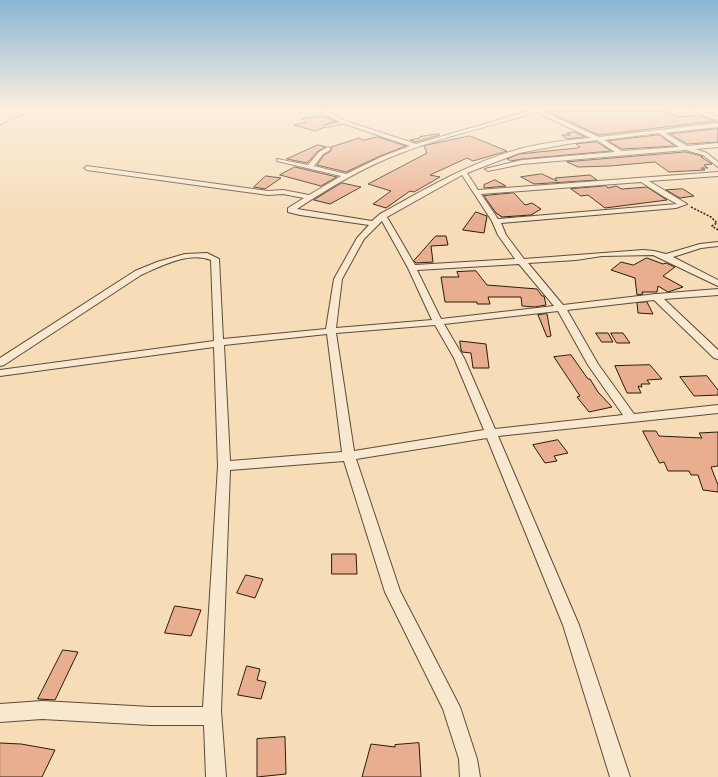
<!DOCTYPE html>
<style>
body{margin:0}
canvas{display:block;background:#f6dcb7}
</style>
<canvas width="718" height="777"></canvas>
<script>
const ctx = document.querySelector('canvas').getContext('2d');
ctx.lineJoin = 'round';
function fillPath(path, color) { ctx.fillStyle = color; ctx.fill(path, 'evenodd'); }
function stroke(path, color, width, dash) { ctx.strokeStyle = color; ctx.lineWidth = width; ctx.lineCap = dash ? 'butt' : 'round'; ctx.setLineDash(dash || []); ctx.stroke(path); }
const building = new Path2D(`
 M547 110H668V112L678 117 698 115 715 121 599 135 559 117Z
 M321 116 336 121 324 125 323 128 315 131 294 125 306 122 302 119Z
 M718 129V142L687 144 670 134Z
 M575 132 585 137 567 139 562 135H570L567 133Z
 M439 134 440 135 416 142 410 140 420 138V137Z
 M659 135 675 146 622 149 608 141Z
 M470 136 507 151 473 161 467 158 430 175 440 177 414 192 410 191 386 208 373 204 391 191 368 184 427 153 424 146Z
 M378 137 406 146 380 156 346 172 317 165 324 155 331 151V147L359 138 363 140Z
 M597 142 611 151 522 159 511 161 507 159 519 154 577 148 580 147 576 144Z
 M318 145 326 147 318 151 307 163 287 159Z
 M686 152 702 156 703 157H701L712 164 704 165 708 168H701L705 170 669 172 655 162 610 166 578 167 567 162Z
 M295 167 337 177 321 186 280 175Z
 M542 174 557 181 555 178 590 175 597 180 534 184 521 177Z
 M266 176 281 178 265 189 254 187Z
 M495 180 506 186 484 188V185Z
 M342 183 361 187 330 204 314 200Z
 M606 186 608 188 616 186 622 189 647 187 667 200 605 208 588 195 581 196 571 189Z
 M683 189 694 196 680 198 666 190Z
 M514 193 525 205 532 203 541 209 531 215 502 217 496 213 484 196Z
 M476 212 487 216 484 233 463 230Z
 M436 236H446L448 245 431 246 433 262 416 263 414 261Z
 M647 258 663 264 666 263 675 267 663 276 683 287 668 292 658 286 657 292H642L643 294 637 295 635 278 611 270 621 262 633 265Z
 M476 271 487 285 537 289 542 296H544L546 305 535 307 522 306 521 297H488L490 304H477V302H445L441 277H459L457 272Z
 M647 302 653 314 638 313 637 303Z
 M547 314 551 336 547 337 538 315Z
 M596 333H608L613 342H602Z
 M611 333H623L630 343H617Z
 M460 341 486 344 489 368H473L471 353 462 352 461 349Z
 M571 355 588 379H590L598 392 612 407 589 412 577 397 580 396 554 357Z
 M650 365 662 379 647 380 650 384H641L642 387 638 386 641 393H627L615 366Z
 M707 376 718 390V395L694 396 680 377Z
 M643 431H656L659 436 702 438 699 433 718 432V466L711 467 718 485V492L703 490 698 475H691L689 471H668L664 462 660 463Z
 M558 440 568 453 554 456 557 461 545 463 533 445Z
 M332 554H356L357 574H332Z
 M246 575 263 579 255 598 237 593Z
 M175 606 201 610 191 636 165 633Z
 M63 650 78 652 55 700 38 699Z
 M247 666 260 669 257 680 266 682 261 699 238 695Z
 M285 737 286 774 257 777V739Z
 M0 743 21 744 55 750 42 777H0Z
 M419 743 421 777H362L371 744 395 747V745Z`);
fillPath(building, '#e9ad90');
stroke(building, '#2a1c0d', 1);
const lane = new Path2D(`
 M344 121 345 123 325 127 324 126Z`);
const street = new Path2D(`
 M318 110H324L346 121 416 144 532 110H540L599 137 718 123V127L665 133 687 146 718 143V147L695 149 707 153 718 162V167L703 155 686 150 522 164 488 171 485 169 522 160 615 152 597 140 567 144 519 153 467 173 478 190 718 172V176L649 181 687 204 676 208 501 223 506 235 524 259 643 250 654 251 666 254 700 244 718 242V246L701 248 673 257 718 280V286L653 255 602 256 576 260 528 263 563 305 656 294 718 289V295L664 299 718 350V359L714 358 654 300 567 310 598 364 634 414 718 405V413L498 436 579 625 630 777H610L563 625 487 438 356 459 400 591 460 707 477 759 480 777H460L459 759 443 709 385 592 344 461 230 470 221 711 226 777H206L204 725H151L42 719 0 722V704L42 701 151 707H203L218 466 214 347 0 376V370L214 341 211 260C189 251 161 266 141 275L4 365 0 366V358L135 271 157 262 185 254 207 253 219 259 223 339 326 329 334 279 357 238 369 225 300 215 288 212V208L304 198 283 194 268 195 87 170 84 168 87 166 268 191 283 190 309 195 341 176 277 161V159L308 165 319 152 328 147 330 148V150L323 154 314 166 346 174 381 157 410 146 342 123ZM536 112 591 138C566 140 540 143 516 150 467 164 424 190 380 214L372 221 297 209C330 187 364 167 401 153 445 136 492 126 536 112ZM659 133 679 147 622 151 604 140ZM462 175 492 221 498 235 515 259 415 265 387 217ZM641 182 663 196 677 204 498 219 481 194ZM382 221 408 268 432 320 336 328 342 279 364 239ZM519 264 554 306 441 319 417 270ZM558 311 588 365 623 415 495 429 464 358 444 324ZM435 325 454 358 484 430 354 451 336 333ZM327 334 342 452 230 461 224 345Z
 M693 110H700L718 117V121Z`);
stroke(lane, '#5d4c38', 2.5);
stroke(street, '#5d4c38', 2);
stroke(new Path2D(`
 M0 125 32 110`), '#2a1c0d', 1, [1.5, 1]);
stroke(new Path2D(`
 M691 207 711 217 717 223 712 226 718 230`), '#2a1c0d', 1.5, [2, 1.5]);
fillPath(lane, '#f9e8d0');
fillPath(street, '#f9e8d0');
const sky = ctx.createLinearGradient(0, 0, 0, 218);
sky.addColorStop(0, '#8bb6d4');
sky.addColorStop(0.5, '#fbefdf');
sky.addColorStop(1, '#fbefdf00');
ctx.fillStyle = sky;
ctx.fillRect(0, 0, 718, 218);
</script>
